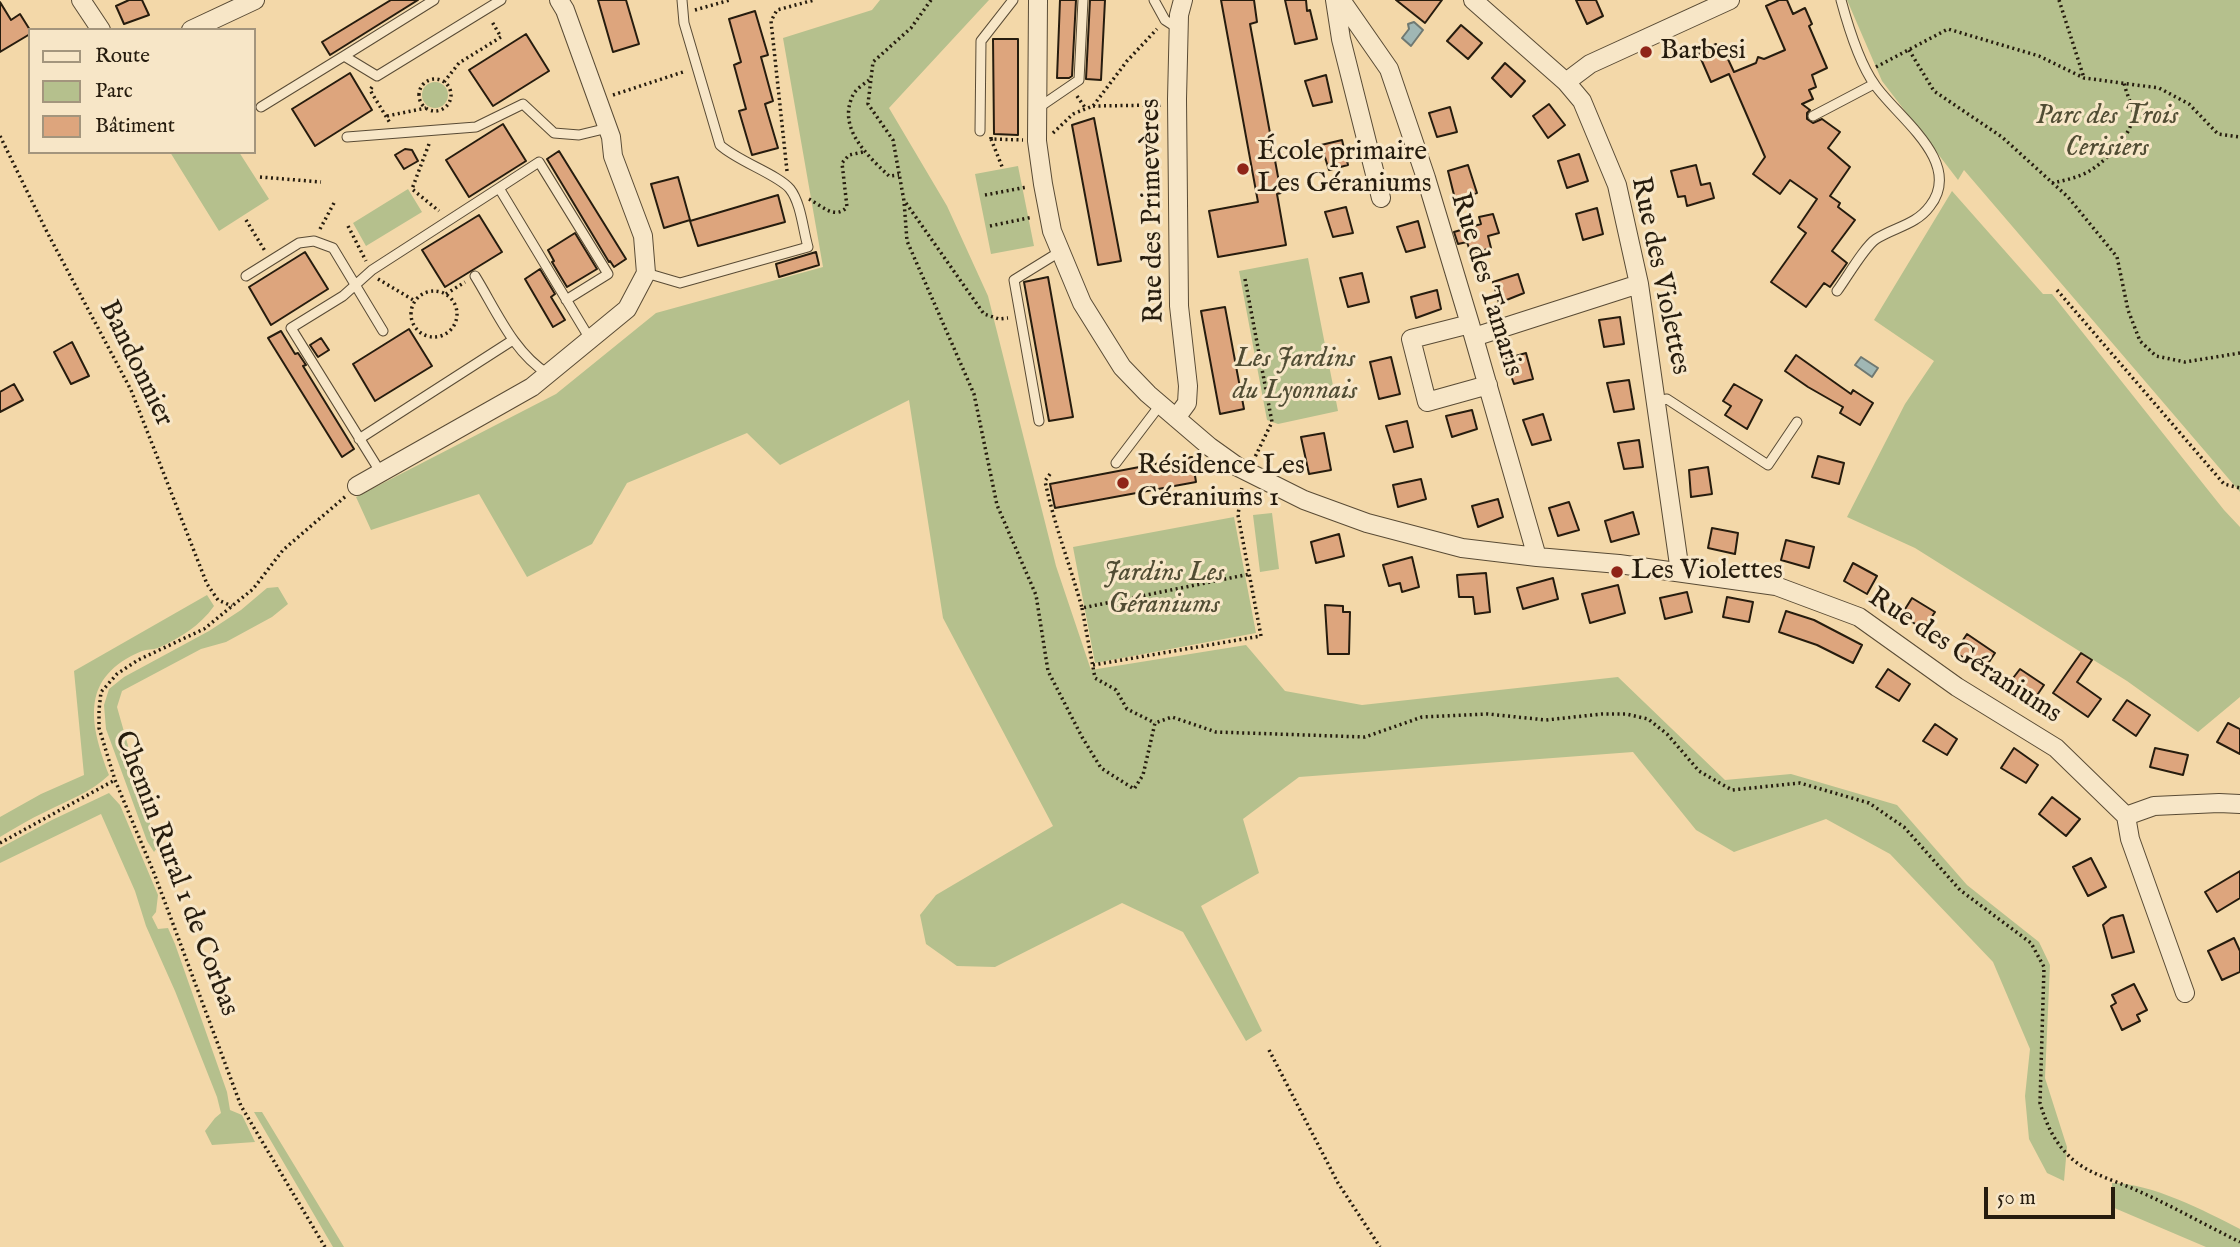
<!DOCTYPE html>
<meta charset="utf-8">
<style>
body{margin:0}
#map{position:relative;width:2240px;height:1247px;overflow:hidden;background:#f3d8a9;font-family:"IM FELL English",serif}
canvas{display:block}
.legend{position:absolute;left:28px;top:28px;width:228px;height:126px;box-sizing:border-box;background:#f7e6c7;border:2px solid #a3957d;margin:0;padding:9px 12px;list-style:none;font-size:21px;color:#261c0e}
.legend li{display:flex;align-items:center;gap:14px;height:35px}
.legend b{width:35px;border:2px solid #a3957d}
.scale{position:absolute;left:1984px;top:1187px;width:131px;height:32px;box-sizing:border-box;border:4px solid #261c0e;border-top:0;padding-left:9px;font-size:21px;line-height:24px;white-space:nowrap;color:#261c0e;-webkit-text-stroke:5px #f7e6c7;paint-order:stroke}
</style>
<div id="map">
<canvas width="2240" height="1247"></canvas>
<ul class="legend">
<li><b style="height:9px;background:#f7e6c7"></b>Route</li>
<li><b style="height:19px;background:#b5c08d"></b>Parc</li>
<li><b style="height:19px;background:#dda57d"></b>Bâtiment</li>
</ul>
<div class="scale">50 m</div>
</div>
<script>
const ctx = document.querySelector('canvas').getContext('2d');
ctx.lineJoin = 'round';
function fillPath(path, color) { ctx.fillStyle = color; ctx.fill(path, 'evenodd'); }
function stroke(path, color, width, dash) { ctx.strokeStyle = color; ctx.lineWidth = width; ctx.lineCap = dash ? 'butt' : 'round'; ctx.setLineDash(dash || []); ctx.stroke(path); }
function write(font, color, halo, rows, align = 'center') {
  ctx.font = font + ' "IM FELL English",serif'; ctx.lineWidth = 6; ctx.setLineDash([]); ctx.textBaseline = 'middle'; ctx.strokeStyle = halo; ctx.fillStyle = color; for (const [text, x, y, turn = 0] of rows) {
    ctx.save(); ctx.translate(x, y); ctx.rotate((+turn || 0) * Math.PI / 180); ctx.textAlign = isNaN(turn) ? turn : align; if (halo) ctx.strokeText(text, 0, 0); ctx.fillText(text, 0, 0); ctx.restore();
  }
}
fillPath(new Path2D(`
 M880 0H989L889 108 947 206 988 296 1056 566 1091 670 1246 645 1285 691 1362 705 1618 677 1725 780 1791 774 1897 805 1967 885 2039 942 2050 965 2045 1078 2067 1147 2064 1181 2047 1173 2029 1139 2025 1096 2030 1049 1993 962 1890 854 1826 819 1734 852 1696 830 1633 752 1299 777 1243 819 1259 873 1201 906 1262 1031 1246 1041 1183 932 1122 903 995 967 957 966 926 944 920 915 936 895 1053 826 943 618 909 400 780 465 747 433 627 483 592 544 527 577 479 494 371 530 356 497 556 394 656 313 823 267 783 38 872 10Z
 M1847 0H2240V492L1964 170 1958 180 1882 81Z
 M422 95a13 13 0 1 1 26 0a13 13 0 1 1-26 0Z
 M170 152H239L269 199 219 231Z
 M1018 166 1034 246 991 254 975 174Z
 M408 189 422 212 366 246 353 223Z
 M1952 191 2043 294H2052L2224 510 2240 527V697L2198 732 2127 681 1915 548 1847 517 1905 404 1934 361 1874 320Z
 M1308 258 1338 411 1278 424 1267 420 1239 271Z
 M1272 513 1279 569 1260 572 1253 515Z
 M1234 517 1256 633 1095 663 1073 547Z
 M278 587 288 604 272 617 226 642 201 649 122 691 117 707 157 848 154 852 147 841 106 729 104 705 109 689 124 677 209 631 241 610 267 588Z
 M207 595 214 606C200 626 180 638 158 648 153 650 147 649 142 651 80 677 89 722 109 775 90 793 68 800 45 812 30 819 15 828 0 837V817L41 794 84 775 74 671Z
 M109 793 120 805 158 895 156 912 152 917 158 929 168 928 175 944 227 1092 230 1110 242 1115 255 1142 212 1145 205 1131 215 1118 221 1113 217 1097 175 991 146 926 135 891 101 814 0 863V848L52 820Z
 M254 1112H262L344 1247H333Z
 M2112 1183C2151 1183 2205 1211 2240 1229V1247H2206L2112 1207Z`), '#b5c08d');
const water = new Path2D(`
 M1414 22 1423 30 1411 46 1402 38 1409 29 1408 24Z
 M1861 357 1878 368 1872 377 1855 365Z`);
fillPath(water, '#a0b7b4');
stroke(water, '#6f7972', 2);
const building = new Path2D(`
 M129 0H142L149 15 124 24 116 6Z
 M391 0H418L330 55 322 42Z
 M598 0H626L639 44 613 52Z
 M1060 0H1076L1072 76 1069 78H1057Z
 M1090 0H1105L1101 80 1086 79Z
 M1221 0H1254L1257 22 1250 24 1281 193 1277 194 1286 245 1218 257 1209 211 1258 202Z
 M1285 0H1306L1307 11 1310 10 1317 39 1295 44Z
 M1396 0H1442L1425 23Z
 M1576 0H1596L1603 16 1587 24Z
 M1779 0H1787L1793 14 1805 8 1812 24 1809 26 1827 68 1812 75 1816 87 1809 90 1813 99 1802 104 1810 110 1807 113V119L1813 123 1822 119 1840 132 1828 148 1850 167 1830 196 1840 203 1838 207 1855 220 1832 251 1847 263 1830 287 1824 283 1806 307 1771 282 1806 233 1798 227 1817 199 1790 180 1780 194 1753 174 1765 157 1729 74 1711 82 1698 52 1716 44 1722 59 1727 57 1734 72 1756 63 1758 57 1764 59 1785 50 1766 6Z
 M0 2 11 20 20 14 30 30V34L0 52Z
 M755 11 768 55 761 57 773 101 765 104 778 148 752 155 739 111 746 109 734 65 741 62 729 19Z
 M1461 25 1482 43 1468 59 1447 41Z
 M526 34 549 71 493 106 469 70Z
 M993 39H1018V135L994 134Z
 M1505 63 1525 81 1511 97 1492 78Z
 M350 73 372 110 315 146 292 109Z
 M1326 75 1332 102 1313 106 1305 81Z
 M1549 104 1565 125 1548 138 1533 116Z
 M1450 107 1457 132 1437 137 1429 113Z
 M1094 118 1121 261 1098 265 1072 125Z
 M503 124 526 161 469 197 446 160Z
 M1342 140 1348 165 1329 170 1321 145Z
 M405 149 412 150 418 161 404 169 395 155Z
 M559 151 626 259 614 267 610 261 609 262 547 159Z
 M1579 154 1588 181 1567 188 1558 161Z
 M1468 165 1477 193 1455 199 1448 171Z
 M1696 165 1701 185 1710 183 1714 198 1687 206 1685 196 1678 197 1671 171Z
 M678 177 690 220 664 228 651 184Z
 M778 195 785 222 698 246 690 221Z
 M1346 207 1353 233 1333 237 1325 212Z
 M1597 208 1603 234 1583 240 1576 214Z
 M1493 214 1499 233 1488 236 1491 248 1471 254 1467 242 1458 244 1454 232 1481 224 1479 217Z
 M479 215 502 252 445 287 422 250Z
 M1418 221 1425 247 1406 252 1397 227Z
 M575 233 597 269 567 287 552 262 554 261 548 250Z
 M305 252 328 289 271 325 249 287Z
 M816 252 819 265 779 277 776 264Z
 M540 269 555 294 551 297 565 320 553 327 525 279Z
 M1362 273 1369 302 1348 307 1340 278Z
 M1518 274 1524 293 1499 303 1493 282Z
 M1048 277 1073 417 1049 421 1024 282Z
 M1437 290 1441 309 1416 318 1411 297Z
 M1225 307 1244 409 1220 414 1201 311Z
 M1620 317 1624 344 1604 347 1599 320Z
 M409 329 432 366 375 401 353 364Z
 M281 331 295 354 298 353 306 365 303 366 354 449 342 457 268 338Z
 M321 338 329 350 318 357 310 345Z
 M72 342 89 376 71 384 54 352Z
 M1526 353 1533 379 1514 384 1505 359Z
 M1796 355 1851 394 1853 390 1873 403 1860 425 1840 413 1843 407 1808 387 1785 371Z
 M1391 357 1400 394 1379 399 1370 362Z
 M1629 380 1634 409 1614 412 1607 383Z
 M14 384 23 400 0 412V392Z
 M1734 384 1762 400 1747 429 1725 415 1731 406 1723 401Z
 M1472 410 1477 429 1452 437 1446 416Z
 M1543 414 1551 440 1532 445 1523 420Z
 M1407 421 1413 447 1394 452 1386 426Z
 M1324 433 1331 470 1309 474 1301 437Z
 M1639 440 1643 467 1624 469 1618 443Z
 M1818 456 1844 463 1839 484 1812 477Z
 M1192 457 1196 482 1055 508 1050 484Z
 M1708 467 1712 494 1691 497 1689 470Z
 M1421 479 1426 499 1398 507 1393 485Z
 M1498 499 1503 517 1478 527 1472 506Z
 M1569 502 1579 530 1558 536 1549 508Z
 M1633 512 1639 534 1611 542 1605 521Z
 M1712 528 1738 533 1735 554 1708 548Z
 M1339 534 1344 556 1316 563 1311 542Z
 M1786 540 1814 547 1809 568 1781 560Z
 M1412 557 1419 587 1402 592 1400 583 1389 586 1383 565Z
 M1853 563 1877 576 1867 594 1844 581Z
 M1486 573 1490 612 1475 614 1473 597H1459L1457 575Z
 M1553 578 1558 599 1523 609 1517 588Z
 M1618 585 1625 613 1590 623 1582 594Z
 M1687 592 1692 612 1665 619 1660 598Z
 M1727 597 1753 602 1749 622 1723 617Z
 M1912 598 1935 612 1923 630 1902 614Z
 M1325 605 1343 606V612H1350L1349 654H1328Z
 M1786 611 1814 620 1862 645 1853 663 1817 645 1779 632Z
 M1967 634 1995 653 1983 671 1955 652Z
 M2081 653 2092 660 2077 682 2101 699 2088 717 2053 693Z
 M1888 669 1910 684 1899 701 1876 687Z
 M2020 669 2044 685 2031 704 2007 686Z
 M2127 700 2150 715 2136 736 2113 720Z
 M2228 723 2240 729V754L2217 742Z
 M1935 724 1957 739 1947 755 1923 741Z
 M2014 748 2038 765 2026 783 2001 768Z
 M2155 748 2188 755 2183 775 2150 767Z
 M2052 797 2080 819 2066 836 2039 814Z
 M2091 858 2106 887 2088 896 2073 867Z
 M2240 871V898L2217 912 2205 892Z
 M2123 915 2134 952 2112 958 2103 925 2111 918Z
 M2234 938 2240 951V972L2222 980 2208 951Z
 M2134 984 2147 1010 2137 1015 2140 1021 2122 1030 2111 1006 2116 1003 2112 995Z`);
fillPath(building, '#dda57d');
stroke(building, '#261c0e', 2);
const service = new Path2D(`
 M1154 0 1165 20 1179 29
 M344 56 434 0
 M261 107 344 56 377 76 501 0
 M1038 108 1079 80 1083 0
 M1813 116 1874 84
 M980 131 981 41 1013 0
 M347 137 476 127 523 104 554 133 579 135 608 128
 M646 273 680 283 808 247C803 230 801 203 790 189 779 175 737 161 720 145L684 23 682 0
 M246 276 299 243 314 241 333 248 383 331
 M475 276C496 310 513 352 548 374
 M1837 291C1846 279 1865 246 1876 239 1895 227 1916 225 1930 206 1964 162 1897 117 1875 85 1859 63 1848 26 1841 0
 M566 300 608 274 539 162 499 188 590 339
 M1657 401 1667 399 1768 465 1797 422
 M1039 421 1014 280 1061 251
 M359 439 513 340
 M1116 463 1160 405
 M381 473 291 328 343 296 372 270 499 188`);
const minor = new Path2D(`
 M81 0 101 30
 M1038 0 1037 141 1043 184 1052 231 1082 303 1122 367 1148 394 1210 447 1238 467 1304 500 1367 523 1462 548 1537 557 1619 564 1776 586 1859 617 1957 687 2056 748 2126 816 2130 839 2185 993
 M1335 0 1341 39 1381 198
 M1341 0 1389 69 1426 178 1470 324 1537 557
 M1473 0 1566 82 1582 101 1617 185 1639 284 1680 572
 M191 30 255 0
 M1566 82 1590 64 1730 0
 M1470 324 1411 339 1427 402 1488 385
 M1474 337 1639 284
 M1176 418 1187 403 1188 386 1179 306 1177 99 1179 15 1183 0
 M357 486 532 387 627 309 646 273 643 236 613 156 611 137 565 10 559 0
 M2126 816 2154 806 2219 803 2240 804`);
stroke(service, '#594b35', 11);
stroke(minor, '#594b35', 20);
stroke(new Path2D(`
 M931 0 911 28 873 62 868 104 893 140 904 201 907 241 974 394 997 505 1036 595 1048 671 1082 737 1101 768 1134 789 1143 775 1155 723 1172 717 1216 732 1365 737 1422 717 1488 714 1546 720 1602 714H1626L1648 719 1667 734 1699 771 1732 790 1800 783 1869 803 1904 827 1960 890 2031 943 2044 967 2040 1103C2046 1123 2053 1140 2068 1155 2084 1172 2108 1178 2129 1187 2167 1203 2203 1224 2240 1242
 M2059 0 2084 78
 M695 10 730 0
 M1909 50 1934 91 2002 137 2068 197 2117 257 2128 310 2140 341 2156 356 2185 362 2240 353
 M1876 67 1948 29 2039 56 2084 78 2159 88 2189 104 2218 134 2240 137
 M419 95a16 16 0 1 1 32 0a16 16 0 1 1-32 0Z
 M869 80C864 84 856 89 853 95 837 128 867 155 889 176L899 175
 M444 82 459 63 501 37 491 20
 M372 87 370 90 390 123
 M613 95 686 71
 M1077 96 1086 109
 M1093 106 1161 105
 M387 116 426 108
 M1053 133 1073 114 1093 106 1127 61 1157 29
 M0 136 47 232 131 390 207 584 218 600 232 606
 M991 137V139L1023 140
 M991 139 1003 169
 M429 144 412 189 439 211
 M787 171 771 21 777 10 814 0
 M260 177 321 182
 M2052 183C2066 180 2082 177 2094 168 2108 158 2132 135 2133 115 2133 106 2126 93 2124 83
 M985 195 1027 187
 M809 199C822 206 835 220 847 207L842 163 849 155 863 152
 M906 203 984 314 999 319 1008 318
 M246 220 265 251
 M348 226 366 261
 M990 226 1033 217
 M320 229 334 203
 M378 279 415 301
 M1245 279 1272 422 1255 457
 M2057 290 2224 484 2240 488
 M411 314a23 23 0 1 1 46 0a23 23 0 1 1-46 0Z
 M446 294 465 282
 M1050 474 1045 481C1054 524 1070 565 1082 608L1250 574
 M1082 608 1095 678 1116 690 1127 709 1155 723
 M1093 665 1261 636 1238 515 1242 486
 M0 843 115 780
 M1269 1050 1338 1183 1380 1247
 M325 1247 241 1106 154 873 115 780 99 728V710L101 692 117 674 138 660 204 629 253 589 283 550 346 496`), '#261c0e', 3.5, [2, 3.5]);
stroke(service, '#f7e6c7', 9);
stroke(minor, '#f7e6c7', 18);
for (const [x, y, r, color] of [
 [1646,52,7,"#8f2418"],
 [1243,169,7,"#8f2418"],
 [1123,483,7,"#8f2418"],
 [1617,572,7,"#8f2418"]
]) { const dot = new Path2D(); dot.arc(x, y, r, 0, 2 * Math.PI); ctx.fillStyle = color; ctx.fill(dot); stroke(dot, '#f7e6c7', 2.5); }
write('28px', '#261c0e', '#f7e6c7', [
 ["Barbesi",1660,52],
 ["École primaire",1257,153],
 ["Les Géraniums",1257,185],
 ["Résidence Les",1137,467],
 ["Géraniums 1",1137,499],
 ["Les Violettes",1631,572]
], 'left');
write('italic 28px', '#514d34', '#f7e6c7', [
 ["Parc des Trois",2107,117],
 ["Cerisiers",2107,149],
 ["Les Jardins",1295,360],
 ["du Lyonnais",1295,392],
 ["Jardins Les",1164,574],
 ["Géraniums",1164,606]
]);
write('28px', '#261c0e', '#f7e6c7', [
 ["Rue des Primevères",1154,211,-91],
 ["Rue des Violettes",1659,276,78],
 ["Rue des Tamaris",1485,285,73],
 ["Bandonnier",135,364,64],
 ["Rue des Géraniums",1964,657,33],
 ["Chemin Rural 1 de Corbas",175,874,69]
]);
</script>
